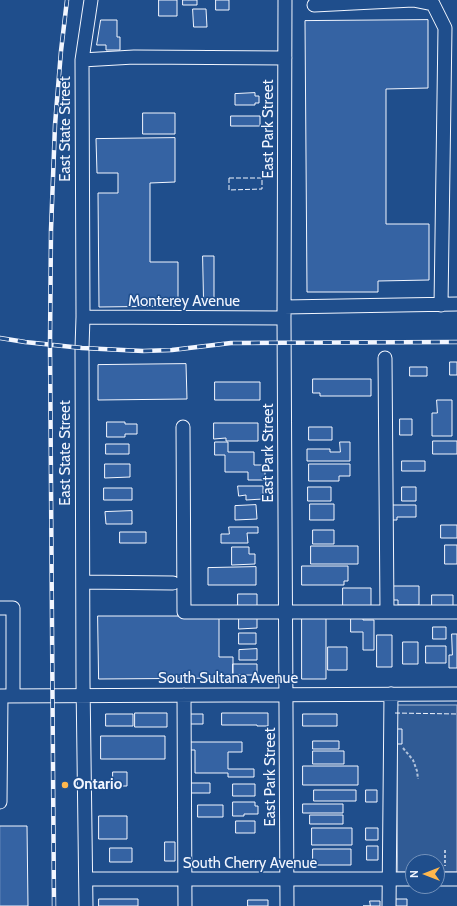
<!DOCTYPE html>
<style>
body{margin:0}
#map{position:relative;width:457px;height:906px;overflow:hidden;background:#1f4e8c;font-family:Cabin,sans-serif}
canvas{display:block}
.north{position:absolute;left:405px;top:854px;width:40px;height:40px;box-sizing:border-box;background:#1f4e8c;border:1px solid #7391ba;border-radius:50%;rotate:270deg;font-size:11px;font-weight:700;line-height:16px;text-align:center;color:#f2f6ff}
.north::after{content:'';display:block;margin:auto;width:14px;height:18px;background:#ffb74d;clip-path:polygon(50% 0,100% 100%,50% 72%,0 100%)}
</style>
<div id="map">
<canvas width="457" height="906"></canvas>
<div class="north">N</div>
</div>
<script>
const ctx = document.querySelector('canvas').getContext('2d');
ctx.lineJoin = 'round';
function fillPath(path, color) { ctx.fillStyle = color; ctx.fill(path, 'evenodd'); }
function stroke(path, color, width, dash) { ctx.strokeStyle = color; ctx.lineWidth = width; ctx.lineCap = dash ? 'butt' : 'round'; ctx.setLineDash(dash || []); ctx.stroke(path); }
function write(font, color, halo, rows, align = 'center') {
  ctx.font = font + ' Cabin,sans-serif'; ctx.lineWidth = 3; ctx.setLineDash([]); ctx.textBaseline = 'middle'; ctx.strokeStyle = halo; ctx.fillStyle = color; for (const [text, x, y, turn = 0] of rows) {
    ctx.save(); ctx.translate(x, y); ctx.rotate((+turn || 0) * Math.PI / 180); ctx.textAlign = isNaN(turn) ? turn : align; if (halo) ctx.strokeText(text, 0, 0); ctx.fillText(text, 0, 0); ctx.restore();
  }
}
const built = new Path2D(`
 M397 705H457V872H437V862H413V872H398Z`);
fillPath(built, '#305b95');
stroke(built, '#a8bbd7', 1);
const building = new Path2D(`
 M159 0H177V16H159Z
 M183 0H197V5H183Z
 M216 0H229V10H216Z
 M193 9H206L207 27H194Z
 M101 20H117V37H120V50H106V45H97Z
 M428 20V88L386 89V224H429V280L378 281V292H307L305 21Z
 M255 93V96H259V103H255V105H235V94Z
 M143 113H175V134H143Z
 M231 116H260V126H231Z
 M175 138V182L150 183V262H178V306L99 307 98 193H118V173H97L96 139Z
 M203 256H214V303H204Z
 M450 362H457V375H450Z
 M186 364 187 399 98 400V365Z
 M410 367H427V376H410Z
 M313 379H371V396H320V393H313Z
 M215 382H260V400H215Z
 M437 400H452V436H432V413H437Z
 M400 419H412V435H400Z
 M107 422H125V424H137V434H125V437H107Z
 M214 423H258V441H226V438L214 439Z
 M309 427H332V440H309Z
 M433 441H457V454H433Z
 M215 442H228V452H254V465H265V480H248V472H225V455H215Z
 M340 442H350V461H307V449H330V452H340Z
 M106 444H129V454H106Z
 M402 461H425V471H402Z
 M105 464H130V477L105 478Z
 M309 464H350V476H339V481H309Z
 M238 486H263V499L246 500V495L239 496Z
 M308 487H331V501H308Z
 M402 487H416V501H402Z
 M104 488H132V500H104Z
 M310 504H334V520H310Z
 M256 505 257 519 235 520V506Z
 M390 505H416V517H397V520H390Z
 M132 511V524H106L105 512Z
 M441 525H457V538H441Z
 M229 527H258V533H247L248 543H221V534H229Z
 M313 530H334V544H313Z
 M120 532H146V543H120Z
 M445 545H457V564H445Z
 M311 546H358V564H311Z
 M232 547H249V554H255V564L232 565Z
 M302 566H348V581H344V585H302Z
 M256 567V585H208V568Z
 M391 586H419V605H398V600H391Z
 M343 588H371V607H343Z
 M238 594H257V606L238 607Z
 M432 595H453V607H432Z
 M98 616H219V657H233V678L99 679Z
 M302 616H326V679H302Z
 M351 616H363V620H374V650H363V632H351Z
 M239 618H257V628L239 629Z
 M433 627H446V639H433Z
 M239 633H256V644H239Z
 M452 634H457V668H449V655H452Z
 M377 635H392V667H377Z
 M403 642H418V664H403Z
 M426 646H446V663H426Z
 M328 647H347V670H328Z
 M257 649V660H239V650Z
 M233 664H257V675H233Z
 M135 713H167V727H135Z
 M222 713H268V726H257V725H222Z
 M106 714H133V726H106Z
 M190 714H203V724H190Z
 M303 714H337V726H303Z
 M395 729H402V744H395Z
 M101 736H165V759H101Z
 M313 741H339V749H313Z
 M190 742H242V752H228V769H254V777H228V773H195V750H190Z
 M313 751H344V764H313Z
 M303 766H358V785H303Z
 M113 772H127V786H113Z
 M191 783H210V793H191Z
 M233 784H255V796H233Z
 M314 790H356V801H314Z
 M366 790H377V802H366Z
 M233 802H255V806H258V814H244V816H233Z
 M303 804H343V813H303Z
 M198 805H223V817H198Z
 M310 815H343V824H310Z
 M99 816H127V839H99Z
 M236 821H255V833H236Z
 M0 826H27L28 906H0Z
 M312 828H352V845H312Z
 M366 828H378V840H366Z
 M165 842H175V861H165Z
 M367 846H378V860H367Z
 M110 848H132V862H110Z
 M313 849H351V865H313Z
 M99 899H138V906H99Z
 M396 899H407V906H396Z
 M248 900H268V906H248Z
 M370 901H380V906H363H370Z`);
fillPath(building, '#3563a3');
stroke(building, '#f2f6ff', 1);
const minor = new Path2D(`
 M285 0 284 318 287 906
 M314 5 413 0 433 4 445 28 441 305
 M82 60 134 57 285 58
 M284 307 457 304
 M83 317 284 318
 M385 358 387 612
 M183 427 184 612H457
 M83 582 173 583
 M0 608H13V696
 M184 695 185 906
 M0 696 457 694
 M0 802 1 696
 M86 879H413
 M437 879H457
 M86 906 83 682 82 348 83 317 82 60 91 0
 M389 906 391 694`);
stroke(minor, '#f2f6ff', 15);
stroke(new Path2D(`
 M403 748 413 760 417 771 418 779
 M445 850V866`), '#b3c4dc', 2, [3, 2]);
stroke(minor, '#1f4e8c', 13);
const rail = new Path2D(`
 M0 338 25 342 82 348 143 351 172 350 231 343 457 342
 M54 906 50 344 51 230 55 125 61 51 67 0`);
stroke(rail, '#f2f6ff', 4.5);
stroke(rail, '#1f4e8c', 3, [9]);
stroke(new Path2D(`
 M229 178H262V189L229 190Z
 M395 713 457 714`), '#f2f6ff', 1, [5, 2]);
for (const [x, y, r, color] of [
 [65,785,4,"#ffb74d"]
]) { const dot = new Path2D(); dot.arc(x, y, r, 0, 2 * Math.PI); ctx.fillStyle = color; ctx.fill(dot); stroke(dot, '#1f4e8c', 1.5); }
write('15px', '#f2f6ff', '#1f4e8c', [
 ["East State Street",66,129,-90],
 ["East Park Street",269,129,-90],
 ["Monterey Avenue",184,302],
 ["East State Street",66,453,-90],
 ["East Park Street",269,453,-90],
 ["South Sultana Avenue",228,679],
 ["East Park Street",271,777,-90],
 ["South Cherry Avenue",250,864]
]);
write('bold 15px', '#f2f6ff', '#1f4e8c', [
 ["Ontario",73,785]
], 'left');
</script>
